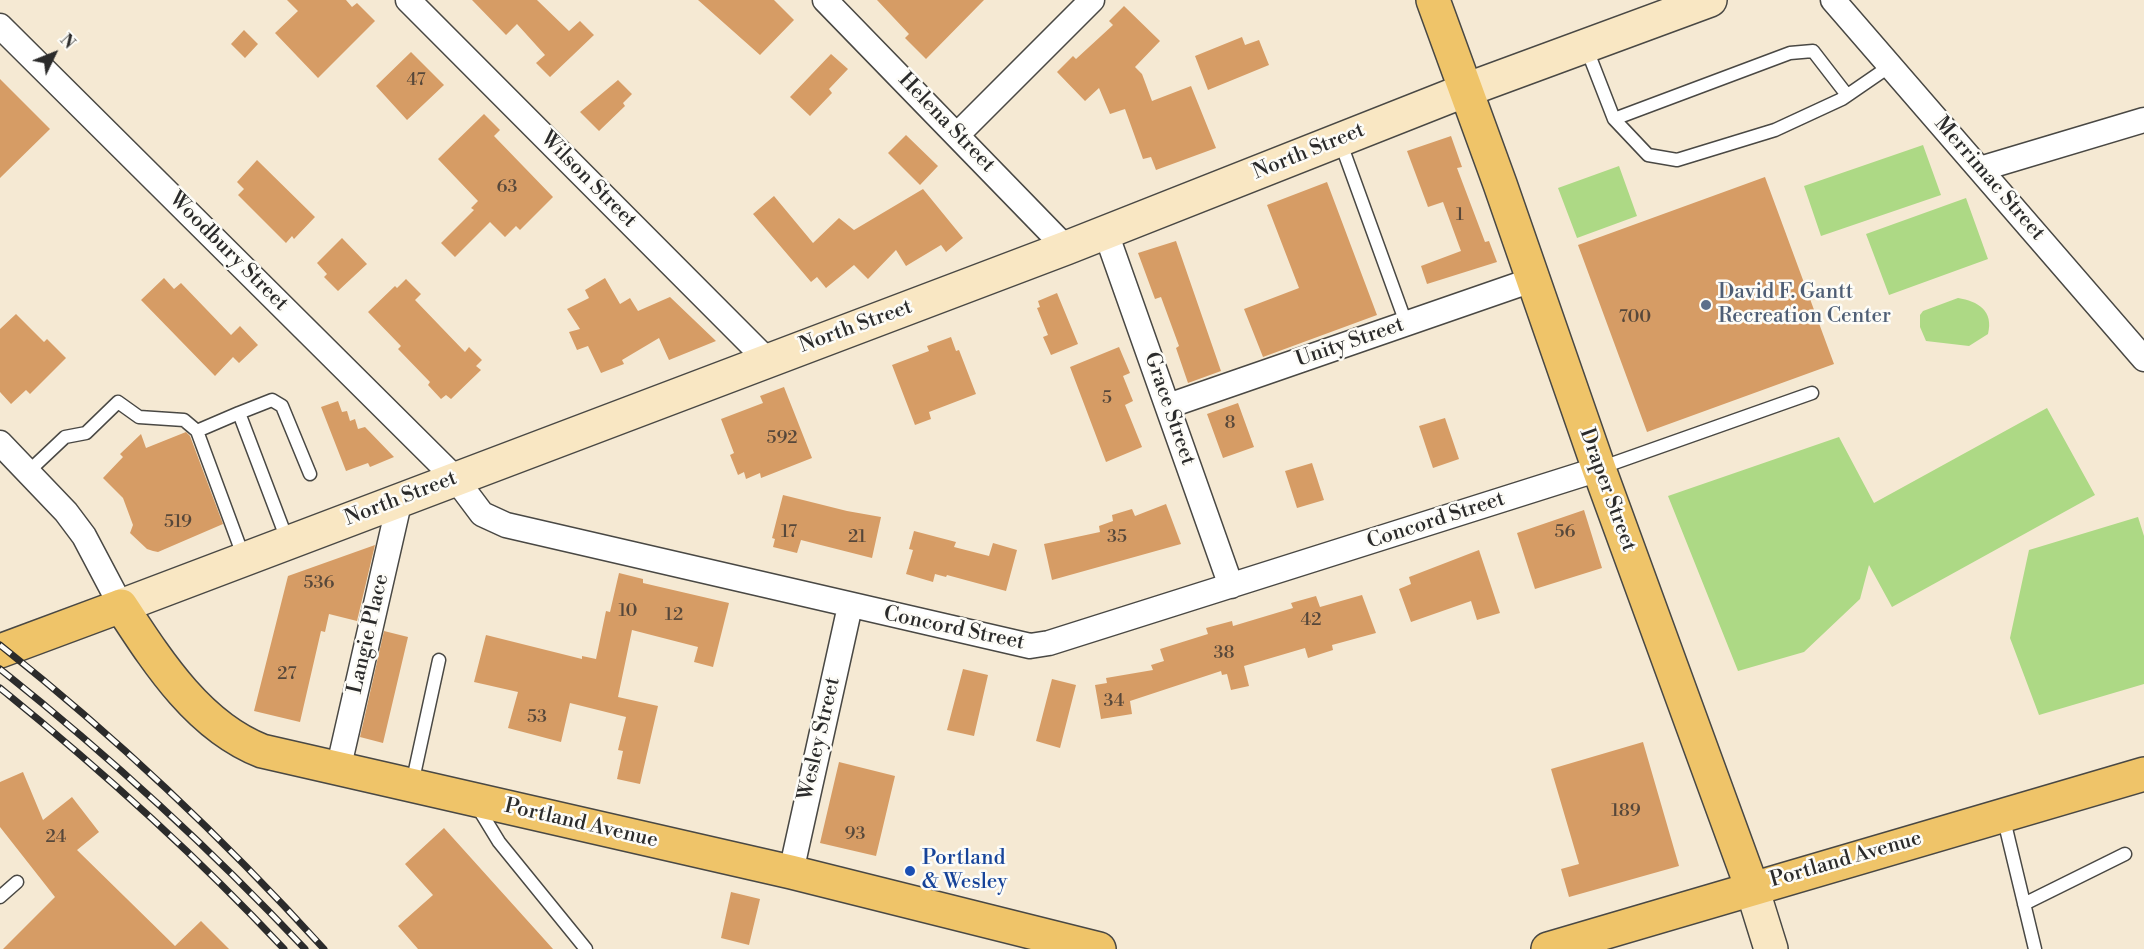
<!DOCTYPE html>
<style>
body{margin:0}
#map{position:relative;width:2144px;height:949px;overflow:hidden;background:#f5e9d3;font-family:"Libre Bodoni",serif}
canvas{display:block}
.north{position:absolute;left:24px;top:24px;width:60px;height:60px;-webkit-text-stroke:4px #fdfcf7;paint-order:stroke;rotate:47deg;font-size:16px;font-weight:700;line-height:24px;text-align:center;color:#2b2b2b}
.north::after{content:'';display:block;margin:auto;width:21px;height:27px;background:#2b2b2b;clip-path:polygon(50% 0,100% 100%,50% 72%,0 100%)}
</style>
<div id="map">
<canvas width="2144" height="949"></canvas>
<div class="north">N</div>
</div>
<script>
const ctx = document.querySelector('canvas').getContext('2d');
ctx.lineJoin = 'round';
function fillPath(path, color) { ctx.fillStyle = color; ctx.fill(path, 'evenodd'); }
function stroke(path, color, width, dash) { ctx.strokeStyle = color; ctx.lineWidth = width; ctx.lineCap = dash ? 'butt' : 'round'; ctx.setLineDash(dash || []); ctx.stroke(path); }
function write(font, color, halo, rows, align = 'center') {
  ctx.font = font + ' "Libre Bodoni",serif'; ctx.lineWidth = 5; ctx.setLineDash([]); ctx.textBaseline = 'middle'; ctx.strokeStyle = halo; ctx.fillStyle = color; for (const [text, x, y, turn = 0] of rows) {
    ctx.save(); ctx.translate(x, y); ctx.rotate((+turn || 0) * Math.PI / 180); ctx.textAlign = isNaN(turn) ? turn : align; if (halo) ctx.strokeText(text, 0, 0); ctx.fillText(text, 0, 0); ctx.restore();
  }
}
fillPath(new Path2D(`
 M1923 145 1941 195 1821 236 1804 186Z
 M1619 166 1637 216 1577 238 1558 188Z
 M1966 198 1988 259 1889 295 1866 234Z
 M1958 298C1978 301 1994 311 1988 334L1969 346 1926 341 1920 327V315L1923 311Z
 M2047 408 2095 495 1892 607 1869 565 1860 599 1804 652 1738 671 1668 496 1839 437 1874 503Z
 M2138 517 2144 536V684L2039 715 2010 638 2029 550Z`), '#add985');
fillPath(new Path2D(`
 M287 0H346L352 7 357 3 375 21 318 78 275 33 298 11Z
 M472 0H537L569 31 580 21 594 35 550 77 536 63 545 55 517 24 506 35Z
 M698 0H774L794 20 760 55Z
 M877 0H984L926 59 905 38 909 34Z
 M1124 6 1160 41 1135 67 1142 74 1152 101 1191 86 1216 148 1156 170 1151 157 1143 159 1125 109 1110 114 1099 88 1085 101 1057 72 1073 56 1076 59 1113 25 1109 21Z
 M244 30 258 44 245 58 231 44Z
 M1242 37 1245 45 1259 40 1269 65 1208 90 1195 56Z
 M411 52 444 85 407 120 376 86Z
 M831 54 848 69 829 89 832 93 810 116 790 97Z
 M0 79 50 129 0 178Z
 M618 80 632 94 623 103 625 106 599 131 580 112Z
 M484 114 500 130 494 136 553 197 520 230 516 226 505 237 490 222 455 257 441 243 474 210 471 208 478 201 438 159Z
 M906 135 938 166 920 185 888 153Z
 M1451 136 1462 167 1457 168 1485 242 1489 241 1497 262 1427 284 1421 266 1461 251 1443 202 1428 207 1407 151Z
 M257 160 315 217 294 239 292 236 286 243 238 195 244 189 237 182Z
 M1765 177 1834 364 1647 432 1578 245Z
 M1327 182 1377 315 1263 357 1244 309 1299 288 1267 205Z
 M923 189 963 238 946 252 941 245 906 266 896 250 868 279 854 265 826 288 817 277 811 282 753 214 774 196 813 243 839 218 854 230Z
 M342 238 367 264 338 291 324 277 327 274 317 263Z
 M1176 241 1221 371 1188 383 1176 348 1179 346 1161 297 1155 299 1138 253Z
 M164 278 174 289 181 283 231 335 240 326 258 345 239 363 233 357 215 376 141 300Z
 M605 278 620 304 630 298 638 311 670 297 716 341 669 360 659 338 622 360 624 364 601 373 588 346 577 350 569 332 580 329 567 309 589 298 585 290Z
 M406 279 421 294 415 300 465 352 469 347 482 360 476 366 481 370 451 399 446 395 441 399 428 385 430 382 398 349 401 346 368 312 395 286 397 288Z
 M1057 293 1078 344 1051 355 1043 337 1048 335 1037 308 1040 307 1038 301Z
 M16 314 44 342 47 339 66 358 30 394 26 390 11 404 0 392V329Z
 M951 337 956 351 959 350 976 394 929 412 931 419 915 425 892 365 929 351 927 346Z
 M1119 347 1130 373 1123 376 1133 401 1125 405 1142 447 1106 462 1070 367Z
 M784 387 812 458 761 478 760 473 746 479 744 472 738 475 730 455 734 453 721 419 763 403 760 396Z
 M338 401 342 412 347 411 350 421 355 419 358 429 365 427 394 457 370 467 368 463 346 471 321 407Z
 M1238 403 1254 447 1223 458 1207 414Z
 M1445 418 1459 459 1433 468 1419 426Z
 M186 432 190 436 223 524 158 552 153 551 147 549 130 533 133 525 123 498 103 478 123 457 120 454 141 434 146 448Z
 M1312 463 1324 500 1297 508 1285 471Z
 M783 495 847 511 881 517 872 558 801 540 797 553 773 547 775 539 772 538Z
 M1166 504 1181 544 1052 580 1044 544 1100 532 1099 526 1113 521 1112 515 1132 509 1135 516Z
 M1584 510 1602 568 1535 589 1517 533Z
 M914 531 956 542 954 547 989 556 993 543 1017 550 1006 591 947 575 946 577 935 574 933 582 906 574 913 550 909 549Z
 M375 545 357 621 329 614 325 632 321 631 300 722 254 711 288 576Z
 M1479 550 1500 613 1477 620 1471 601 1411 622 1399 589 1411 584 1409 577Z
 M619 573 643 579V583L729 603 713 667 694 662 698 647 632 630 618 697 658 706 640 784 617 779 623 751 618 750 626 717 570 703 561 742 508 728 518 692 474 682 486 635 582 659V656L596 659 606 611 610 612Z
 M1362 595 1376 633 1332 645 1333 650 1308 658 1305 648 1244 666 1249 686 1231 690 1227 674 1222 675 1221 671 1130 701 1132 714 1101 719 1095 685 1107 683 1106 678 1153 670 1151 665 1164 661 1160 649 1208 634 1206 628 1232 621 1233 626 1293 608 1291 603 1316 596 1320 607Z
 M384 631 408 637 383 743 360 737Z
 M963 669 988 675 974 736 947 730Z
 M1052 679 1076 685 1060 748 1036 741Z
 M1643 742 1679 866 1569 897 1561 869 1579 864 1551 769Z
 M839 762 895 776 876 856 820 843Z
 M23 772 43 820 72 797 99 832 77 850 175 946 201 921 229 949H3L55 897 0 827V782Z
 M444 828 553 949H418L398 926 433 895 405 864Z
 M731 892 760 899 749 945 721 938Z`), '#d69c65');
const lane = new Path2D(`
 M1586 47 1614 119 1648 155 1677 160 1775 130 1842 99 1890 66
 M1614 119 1790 53 1813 51 1847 95
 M1340 141 1406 323
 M197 431 244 558
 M1600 468 1812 393
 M29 471 65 437 86 433 118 402 139 417 184 420 197 431 239 413
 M288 542 239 413 272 400 282 406 310 474
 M412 784 439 660
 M477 806 499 842 586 949
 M2003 816 2035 949
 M0 897 17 882
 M2024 904 2125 854`);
const street = new Path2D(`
 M408 0 767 360
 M825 0 1066 248
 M1833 0 2144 359
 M0 26 455 478 482 514 506 525 1030 646 1049 643 1599 469
 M958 134 1092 0
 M1980 169 2144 120
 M1106 233 1231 586
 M1168 406 1532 280
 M0 443 66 512 84 536 121 606
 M338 770 400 499
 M791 872 850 606`);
const secondary = new Path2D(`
 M121 606 1066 248 1466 90 1710 0
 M1752 888 1771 949`);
const primary = new Path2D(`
 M1433 0 1500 184 1599 469 1752 888
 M0 651 121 606C157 661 198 726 262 751L791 872 1099 949
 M1548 949 2144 774`);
stroke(lane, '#494844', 15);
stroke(street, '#494844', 27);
stroke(secondary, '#494844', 36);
stroke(primary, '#494844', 36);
stroke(lane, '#fff', 12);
stroke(street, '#fff', 24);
stroke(secondary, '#f9e7c3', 33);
stroke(primary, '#efc469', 33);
const rail = new Path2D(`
 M0 645C116 737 225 840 324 949
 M0 669C108 755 210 848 305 949
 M0 688C100 769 196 855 284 949`);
stroke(rail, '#2b2b2b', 7);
stroke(rail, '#fdfcf7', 4.5, [14]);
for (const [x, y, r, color] of [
 [1706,305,6,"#5c6f8a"],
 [910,871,6,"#1a4fb4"]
]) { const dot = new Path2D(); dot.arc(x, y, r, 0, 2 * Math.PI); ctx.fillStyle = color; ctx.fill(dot); stroke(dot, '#fdfcf7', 2); }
write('18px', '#56473a', null, [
 ["47",416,81],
 ["63",507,188],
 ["1",1460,216],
 ["700",1635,318],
 ["5",1107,399],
 ["8",1230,424],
 ["592",782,439],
 ["519",178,523],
 ["17",789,533],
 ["56",1565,533],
 ["21",857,538],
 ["35",1117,538],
 ["536",319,584],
 ["10",628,612],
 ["12",674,616],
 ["42",1311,621],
 ["38",1224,654],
 ["27",287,675],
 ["34",1114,702],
 ["53",537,718],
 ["189",1626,812],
 ["93",855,835],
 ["24",56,838]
]);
write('21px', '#2b2b2b', '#fdfcf7', [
 ["Helena Street",946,123,46],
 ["North Street",1309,152,-22],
 ["Merrimac Street",1989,179,49],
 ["Wilson Street",588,180,45],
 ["Woodbury Street",228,252,45],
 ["North Street",856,327,-20],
 ["Unity Street",1350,343,-19],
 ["Grace Street",1169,409,71],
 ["Draper Street",1607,490,70],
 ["North Street",401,499,-21],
 ["Concord Street",1436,521,-18],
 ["Concord Street",954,629,12],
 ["Langie Place",369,634,-77],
 ["Wesley Street",820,739,-77],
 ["Portland Avenue",581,824,13],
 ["Portland Avenue",1846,860,-16]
]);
write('21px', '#4e5e75', '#fdfcf7', [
 ["David F. Gantt",1718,293],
 ["Recreation Center",1718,317]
], 'left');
write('21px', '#164399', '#fdfcf7', [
 ["Portland",922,859],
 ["& Wesley",922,883]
], 'left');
</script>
